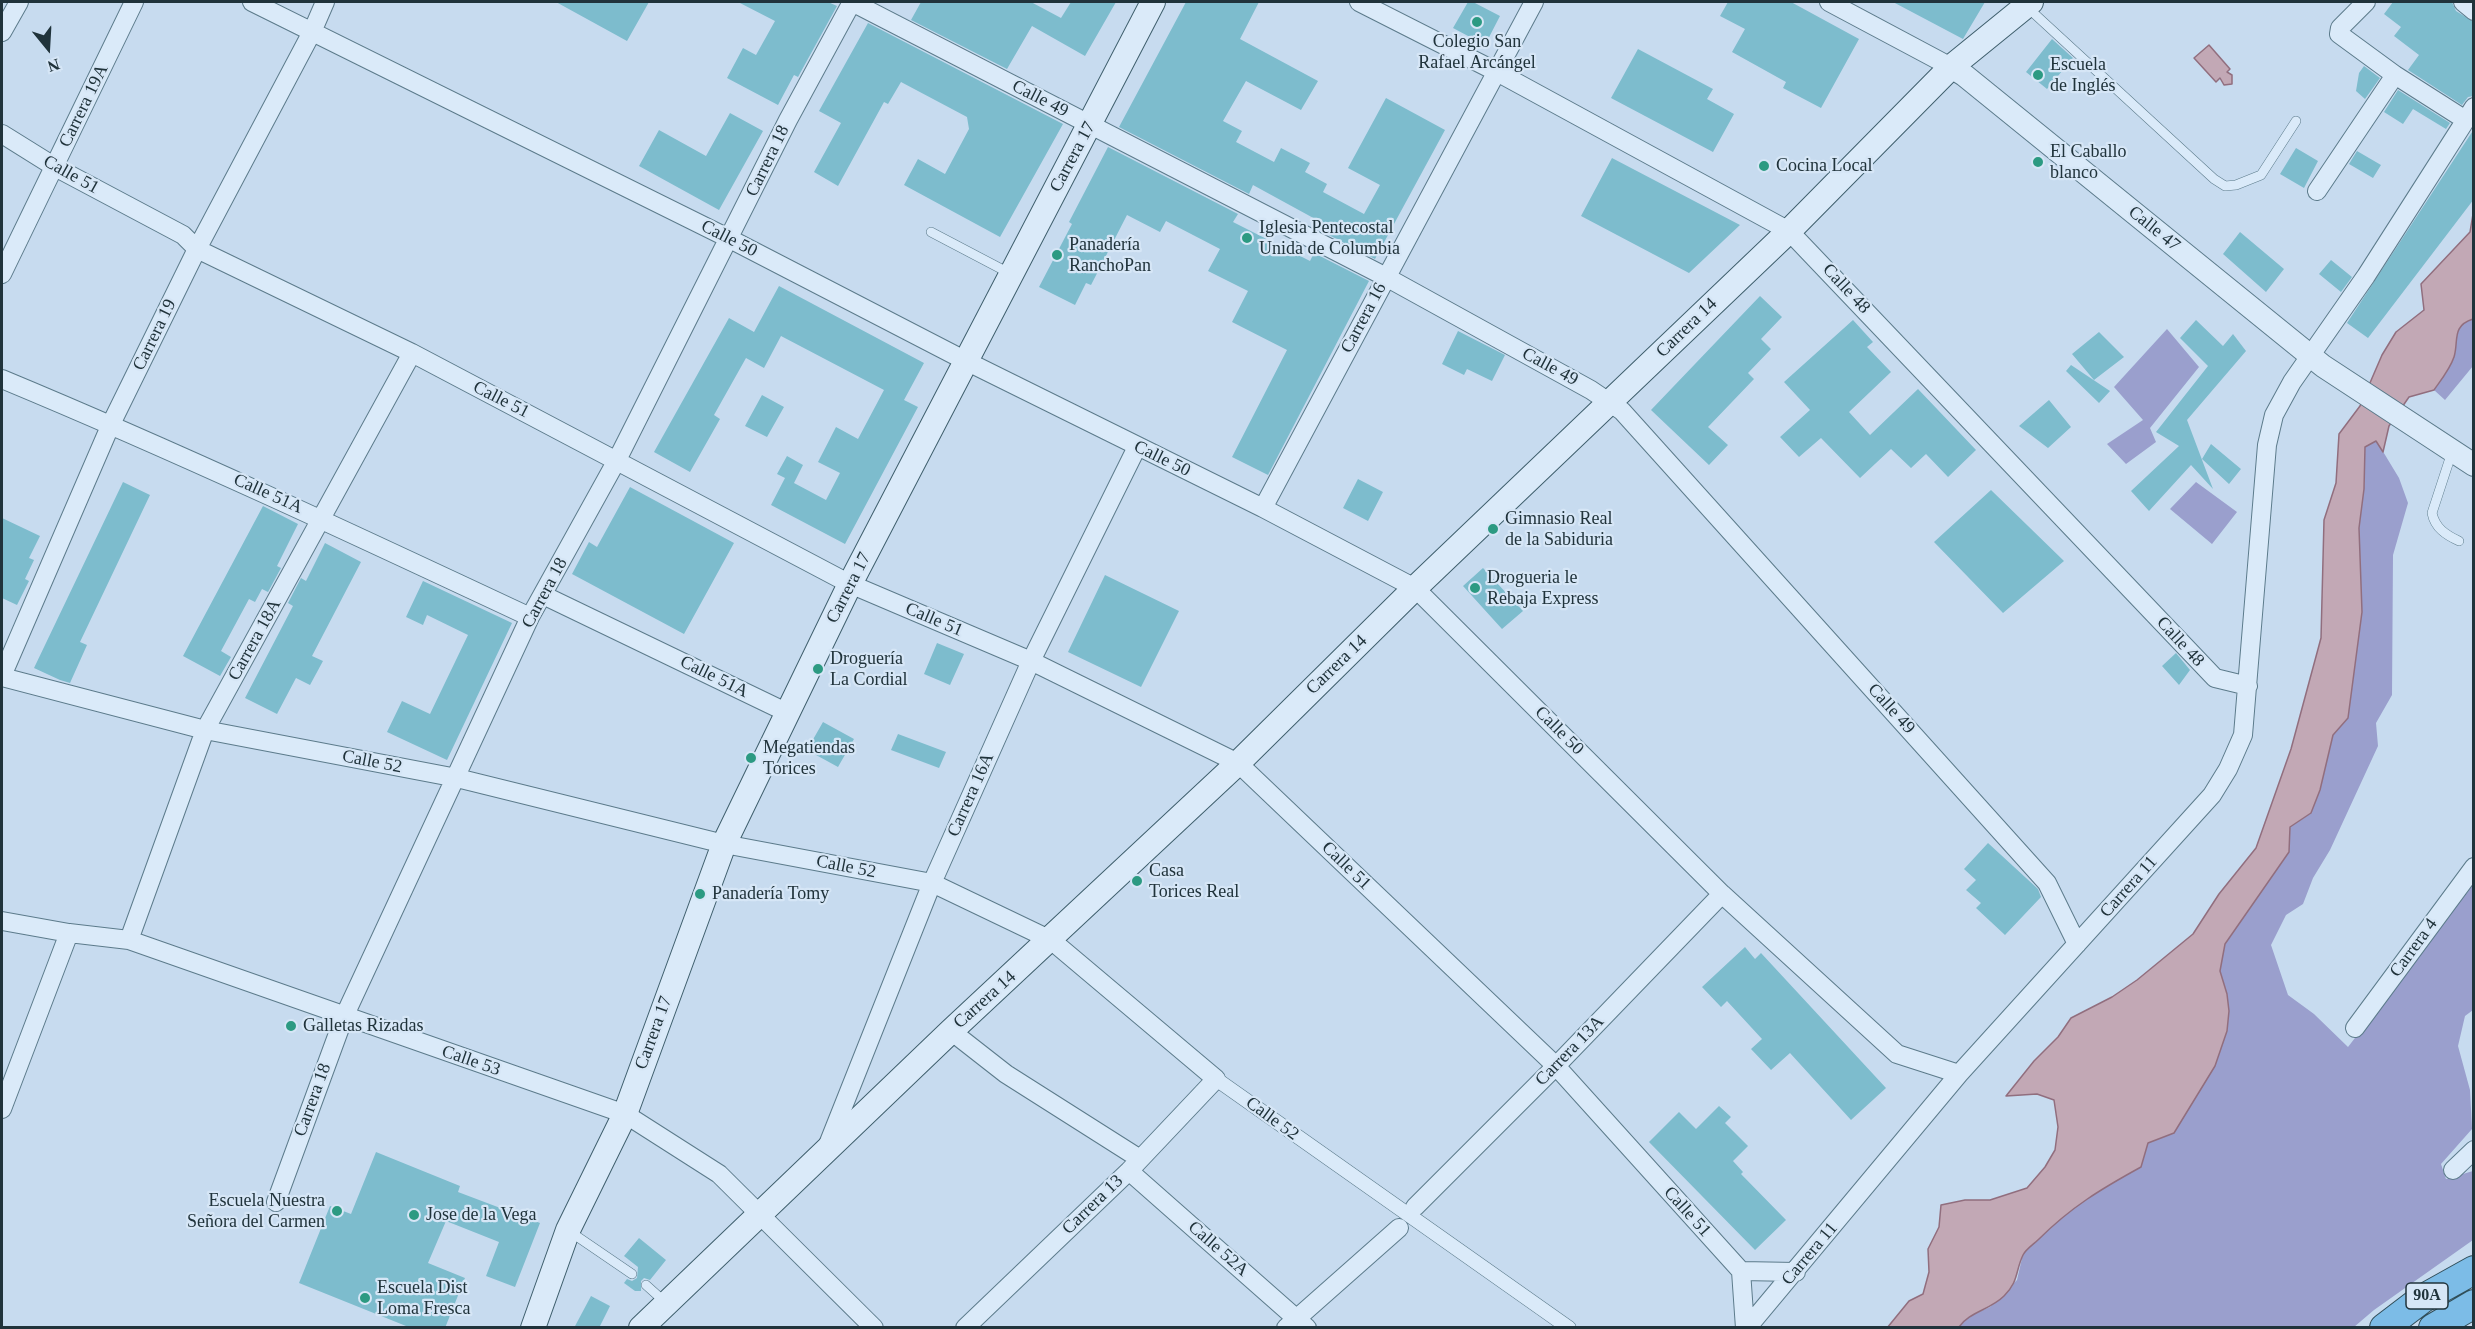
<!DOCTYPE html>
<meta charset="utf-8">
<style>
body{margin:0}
#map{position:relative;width:2475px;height:1329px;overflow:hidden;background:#c7dbef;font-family:Georgia,serif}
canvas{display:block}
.frame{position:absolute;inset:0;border:3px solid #20333b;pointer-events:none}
.north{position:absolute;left:18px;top:18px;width:60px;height:60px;-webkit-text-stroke:4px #d6e6f6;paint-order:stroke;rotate:162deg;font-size:16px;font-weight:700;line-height:24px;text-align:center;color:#20333b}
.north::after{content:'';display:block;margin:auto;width:21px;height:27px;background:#20333b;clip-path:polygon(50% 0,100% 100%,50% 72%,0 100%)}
</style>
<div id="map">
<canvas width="2475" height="1329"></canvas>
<div class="frame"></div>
<div class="north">N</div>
</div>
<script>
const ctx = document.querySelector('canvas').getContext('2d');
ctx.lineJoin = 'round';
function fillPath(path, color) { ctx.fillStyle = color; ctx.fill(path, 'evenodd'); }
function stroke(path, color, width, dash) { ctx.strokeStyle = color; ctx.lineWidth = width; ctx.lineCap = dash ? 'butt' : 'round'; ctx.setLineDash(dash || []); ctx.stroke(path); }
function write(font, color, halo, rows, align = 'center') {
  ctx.font = font + ' Georgia,serif'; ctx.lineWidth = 4.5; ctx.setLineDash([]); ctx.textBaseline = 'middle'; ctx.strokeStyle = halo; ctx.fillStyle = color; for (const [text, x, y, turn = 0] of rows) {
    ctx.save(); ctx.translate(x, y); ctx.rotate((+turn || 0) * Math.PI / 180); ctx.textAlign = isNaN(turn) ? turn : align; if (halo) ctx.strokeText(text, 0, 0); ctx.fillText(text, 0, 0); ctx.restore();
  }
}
fillPath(new Path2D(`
 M2473 319V366L2445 400 2434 390C2441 380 2450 369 2454 357 2459 341 2451 326 2473 319Z
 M2167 329 2199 367 2150 428 2156 442 2126 464 2107 444 2143 420 2114 387Z
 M2376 440 2399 478 2408 503 2393 555 2392 695 2376 723 2378 746 2330 850 2313 878 2303 904 2286 915 2271 945 2288 995 2314 1014 2348 1047 2473 885V1010L2465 1016 2458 1046 2470 1090 2472 1129 2441 1164 2446 1179 2473 1171V1240L2374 1310 2354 1327 1959 1328 1965 1318 1990 1307 2017 1280 2023 1254 2065 1213 2104 1187 2140 1167 2148 1143 2174 1133 2227 1031 2229 1011 2227 994 2220 971 2225 944 2288 852 2290 827 2311 813 2320 790 2333 735 2348 718 2362 612 2359 528 2364 489 2365 446Z
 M2196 482 2237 512 2212 544 2170 509Z`), '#9a9fcd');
const water = new Path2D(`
 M2209 45 2230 69 2227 72 2232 75V84L2224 85 2220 78 2216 82 2194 58Z
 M2473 214V319C2451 326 2459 341 2454 357 2450 369 2441 380 2434 390L2409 397 2389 426 2383 452 2376 441 2365 447 2364 489 2359 528 2362 612 2348 718 2333 735 2320 790 2311 813 2290 827 2289 852 2225 944 2220 971 2227 994 2229 1011 2227 1031 2215 1066 2174 1133 2148 1143 2141 1167C2101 1189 2071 1207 2039 1239 2034 1244 2026 1249 2023 1255 2015 1272 2019 1281 2004 1296 1990 1310 1969 1312 1959 1327L1887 1328 1909 1301 1923 1294 1929 1272 1928 1249 1939 1227 1941 1205 1965 1200H1990L2027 1188 2045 1167 2055 1150 2058 1127 2054 1100 2037 1094 2006 1096 2034 1061 2058 1037 2071 1018 2112 997 2137 980 2193 934 2219 894 2256 848 2291 749 2321 638 2324 520 2336 483 2339 434 2360 406 2382 355 2396 332 2424 310 2421 284 2470 232Z`);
fillPath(water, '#c2a8b5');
stroke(water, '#916e7e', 1.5);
fillPath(new Path2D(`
 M556 2H649L627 41Z
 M738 2H828L837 6 798 77 794 75 778 105 727 78 743 48 756 55 775 21Z
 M921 2H1031L1061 18 1071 2H1116L1085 56 1032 26 1007 69 911 20Z
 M1186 2H1259L1240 39 1318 81 1301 110 1246 81 1223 121 1242 131 1236 142 1274 162 1281 148 1310 163 1305 172 1327 184 1323 192 1364 214 1380 185 1348 168 1386 98 1445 130 1375 259 1325 233 1328 226 1253 185 1249 194 1119 127Z
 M1468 2H1473L1500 16 1485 45 1453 28Z
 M1728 2H1791L1859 39 1821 108 1783 88 1786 82 1732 52 1745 29 1720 16Z
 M1893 2H1985L1963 39Z
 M2393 2H2452L2456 11 2474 22V96L2468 97 2462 105 2408 70 2419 55 2394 36 2401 27 2384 14Z
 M868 23 1063 124 1000 237 904 185 918 159 945 174 969 129 967 117 901 82 888 104 884 102 838 186 814 172 841 123 819 111Z
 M2052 39 2073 58 2047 89 2026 72Z
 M1638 49 1713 89 1707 99 1734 114 1713 152 1611 98Z
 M2364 66 2380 78 2365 99 2356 91 2359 73Z
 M2398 90 2450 123 2446 129 2413 109 2403 124 2384 112Z
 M730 113 763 131 719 210 639 166 659 130 706 156Z
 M2474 129V199L2368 338 2347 323Z
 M1108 147 1238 214 1233 222 1310 261 1314 253 1369 281 1268 475 1232 457 1287 350 1232 322 1248 291 1208 271 1220 249 1166 221 1160 232 1127 215 1091 285 1086 283 1075 305 1039 287 1072 224 1069 222Z
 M2296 148 2318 161 2304 188 2280 174Z
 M2357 151 2381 165 2373 178 2349 164Z
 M1612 158 1740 225 1689 273 1581 216Z
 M2240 232 2284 269 2266 292 2223 254Z
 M2331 260 2352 277 2341 292 2319 274Z
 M779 286 924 363 904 400 918 407 845 544 771 505 785 478 777 474 787 456 803 465 794 483 826 500 840 473 818 462 836 427 858 439 884 390 781 336 764 368 746 358 714 415 720 419 690 472 654 452 729 318 754 332Z
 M1760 296 1782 317 1761 339 1771 349 1748 373 1754 379 1708 427 1728 445 1709 465 1651 410Z
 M1853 320 1873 342 1867 347 1891 372 1849 412 1870 435 1918 389 1976 450 1948 477 1926 454 1911 468 1891 449 1860 478 1821 438 1799 457 1780 437 1810 410 1784 382Z
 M2196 320 2223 346 2233 334 2246 351 2187 420 2213 489 2191 465 2149 511 2131 491 2179 446 2156 432 2208 366 2180 338Z
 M1458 331 1505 355 1492 381 1467 369 1464 375 1442 364Z
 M2099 332 2124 357 2094 380 2072 354Z
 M2071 365 2110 391 2099 403 2066 371Z
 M762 395 784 407 767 437 745 426Z
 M2049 400 2071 427 2048 448 2019 426Z
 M2211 444 2241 469 2229 484 2202 459Z
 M1358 479 1383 492 1368 521 1343 508Z
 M123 482 150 495 80 642 87 645 70 683 60 680 34 668Z
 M630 487 734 543 684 634 572 574 589 542 597 547Z
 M1991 490 2064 561 2003 613 1934 542Z
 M263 506 298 524 277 566 281 568 268 592 262 589 255 602 249 599 221 651 231 657 220 676 183 656Z
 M2 518 40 536 29 558 34 560 25 579 29 581 17 605 2 598Z
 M325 543 361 562 312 656 323 661 310 685 296 678 277 714 245 698 293 606 288 603 301 578 306 581Z
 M1483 568 1523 611 1502 629 1463 586Z
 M1105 575 1179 611 1141 687 1068 652Z
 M423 581 512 623 447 760 387 732 402 701 430 714 468 635 427 615 423 625 406 617Z
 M937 643 964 654 950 685 924 674Z
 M2176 653 2190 670 2179 685 2162 666Z
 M823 722 854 739 838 767 807 750Z
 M898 734 946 752 939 768 891 750Z
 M1988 843 2038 889 2041 897 2005 935 1976 908 1981 903 1966 890 1976 880 1964 869Z
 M1745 947 1755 959 1761 953 1886 1088 1851 1120 1790 1053 1771 1070 1751 1049 1762 1039 1727 1001 1721 1007 1702 987Z
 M1719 1106 1731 1117 1725 1123 1748 1146 1733 1161 1743 1172 1741 1174 1786 1220 1755 1250 1649 1142 1679 1112 1696 1129Z
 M376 1152 460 1186 458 1192 540 1223 515 1287 486 1276 499 1242 446 1221 428 1263 465 1278 445 1328H411L299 1283 330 1206 351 1214Z
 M639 1238 666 1260 650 1280 644 1278 641 1281V1291H635L624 1283 627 1279 632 1281 637 1278 638 1267 624 1256Z
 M591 1296 610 1306 599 1328H574Z`), '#7dbccd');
const service = new Path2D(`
 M2027 7 2214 179 2225 186 2236 185 2261 175 2296 121
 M931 232 1011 274
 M2452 452 2432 513C2435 528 2446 535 2459 541
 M569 1231 632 1274
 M646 1285 666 1303`);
const pedestrian = new Path2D(`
 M1216 1079 1569 1328`);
const minor = new Path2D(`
 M252 2 730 239 966 361 1263 508 1415 588 1722 894 1897 1054 1959 1074
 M1359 2 1497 72 1789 231 2215 678 2248 686
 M1829 2 1951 67
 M2366 2 2340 28 2339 34 2395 75 2464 119
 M2463 2 2474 11
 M2 32 19 2
 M2 134 55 167 183 235 197 249 412 353 850 584 1031 661 1238 763 1556 1066 1741 1271 1745 1328
 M2317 191 2395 75
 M2 274 134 2
 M2 379C180 453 355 535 530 617
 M1263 508 1534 2
 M543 595 788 713
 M2 676 111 424 197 249 312 32 325 2
 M2 677 205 730 457 778 724 844 932 883 1051 940 1216 1079 1129 1171 965 1328
 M2 921 69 933 129 940 625 1114 719 1174 874 1328
 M129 940 205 730 412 353
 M2355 1028 2474 867
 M951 1031 1006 1074 1140 1159
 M2 1109 69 933
 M827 1147 932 883 1031 661 1137 447
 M2453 1170 2474 1150
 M1129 1171 1307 1328
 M276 1202 344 1017 530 617 617 460 788 120 852 2 1386 277 1591 390 1622 411 2047 883 2077 944
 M1415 1207 1556 1066 1722 894
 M1741 1271 1796 1272
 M1286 1328 1399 1228
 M1747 1328 1959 1074 2212 795 2228 769 2243 735 2267 445 2274 415 2292 382 2366 276 2474 107`);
const tertiary = new Path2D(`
 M1951 67 1964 75 2323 366 2474 465`);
const secondary = new Path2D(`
 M533 1328 568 1230 625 1114 724 844 850 584 1153 2
 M641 1328 951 1031 1238 763 1415 588 1789 231 1951 67 2031 2`);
const trunk = new Path2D(`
 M2384 1328 2422 1299 2474 1270
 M2433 1328 2474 1304`);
stroke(service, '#5c7b8b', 10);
stroke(pedestrian, '#5c7b8b', 15);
stroke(minor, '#5c7b8b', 20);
stroke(tertiary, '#5c7b8b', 24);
stroke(secondary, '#3f5f6d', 26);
stroke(trunk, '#304e59', 30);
stroke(service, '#daeaf9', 9);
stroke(pedestrian, '#daeaf9', 14);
stroke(minor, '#daeaf9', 18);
stroke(tertiary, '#daeaf9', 22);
stroke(secondary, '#daeaf9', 24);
stroke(trunk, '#7cbce7', 28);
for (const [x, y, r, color] of [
 [1477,22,6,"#2c9a82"],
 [2038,75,6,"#2c9a82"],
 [2038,162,6,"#2c9a82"],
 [1764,166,6,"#2c9a82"],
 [1247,238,6,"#2c9a82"],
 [1057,255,6,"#2c9a82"],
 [1493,529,6,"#2c9a82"],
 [1475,588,6,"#2c9a82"],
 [818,669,6,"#2c9a82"],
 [751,758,6,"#2c9a82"],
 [1137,881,6,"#2c9a82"],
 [700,894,6,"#2c9a82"],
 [291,1026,6,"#2c9a82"],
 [337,1211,6,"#2c9a82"],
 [414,1215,6,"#2c9a82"],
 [365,1298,6,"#2c9a82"]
]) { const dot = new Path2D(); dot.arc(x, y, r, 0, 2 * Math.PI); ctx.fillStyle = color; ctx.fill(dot); stroke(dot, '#d6e6f6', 2); }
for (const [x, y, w] of [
 [2427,1296,42]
]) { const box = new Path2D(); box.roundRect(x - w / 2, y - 13, w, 26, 4.5); ctx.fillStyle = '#d6e6f6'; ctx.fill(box); stroke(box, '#20333b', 1.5); }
write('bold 16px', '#20333b', null, [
 ["90A",2427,1296]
]);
write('18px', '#20333b', '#d6e6f6', [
 ["Colegio San",1477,42,"center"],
 ["Rafael Arcángel",1477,63,"center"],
 ["Escuela",2050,65],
 ["de Inglés",2050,86],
 ["El Caballo",2050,152],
 ["blanco",2050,173],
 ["Cocina Local",1776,166],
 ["Iglesia Pentecostal",1259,228],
 ["Unida de Columbia",1259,249],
 ["Panadería",1069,245],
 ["RanchoPan",1069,266],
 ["Gimnasio Real",1505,519],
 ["de la Sabiduria",1505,540],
 ["Drogueria le",1487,578],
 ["Rebaja Express",1487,599],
 ["Droguería",830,659],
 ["La Cordial",830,680],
 ["Megatiendas",763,748],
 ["Torices",763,769],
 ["Casa",1149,871],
 ["Torices Real",1149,892],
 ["Panadería Tomy",712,894],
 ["Galletas Rizadas",303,1026],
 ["Escuela Nuestra",325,1201,"right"],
 ["Señora del Carmen",325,1222,"right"],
 ["Jose de la Vega",426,1215],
 ["Escuela Dist",377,1288],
 ["Loma Fresca",377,1309]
], 'left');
write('18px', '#20333b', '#d6e6f6', [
 ["Calle 49",1040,99,27],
 ["Carrera 19A",84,106,-64],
 ["Carrera 17",1073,157,-62],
 ["Carrera 18",768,161,-64],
 ["Calle 51",71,175,29],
 ["Calle 47",2154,229,39],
 ["Calle 50",729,239,27],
 ["Calle 48",1846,289,47],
 ["Carrera 16",1364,318,-62],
 ["Carrera 14",1687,328,-44],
 ["Carrera 19",155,335,-64],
 ["Calle 49",1550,367,28],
 ["Calle 51",501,400,27],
 ["Calle 50",1162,459,26],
 ["Calle 51A",268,494,24],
 ["Carrera 17",849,588,-63],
 ["Carrera 18",545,593,-62],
 ["Calle 51",934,620,23],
 ["Carrera 18A",255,640,-61],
 ["Calle 48",2180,642,47],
 ["Carrera 14",1337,665,-44],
 ["Calle 51A",714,677,26],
 ["Calle 49",1891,709,48],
 ["Calle 50",1559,731,45],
 ["Calle 52",372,762,11],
 ["Carrera 16A",971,795,-66],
 ["Calle 51",1346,866,44],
 ["Calle 52",846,867,11],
 ["Carrera 11",2129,887,-48],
 ["Carrera 4",2414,948,-54],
 ["Carrera 14",985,1000,-42],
 ["Carrera 17",654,1033,-70],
 ["Carrera 13A",1570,1051,-46],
 ["Calle 53",471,1061,19],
 ["Carrera 18",313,1100,-70],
 ["Calle 52",1272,1119,36],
 ["Carrera 13",1093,1205,-44],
 ["Calle 51",1687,1212,48],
 ["Calle 52A",1218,1249,41],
 ["Carrera 11",1810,1254,-50]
]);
</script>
